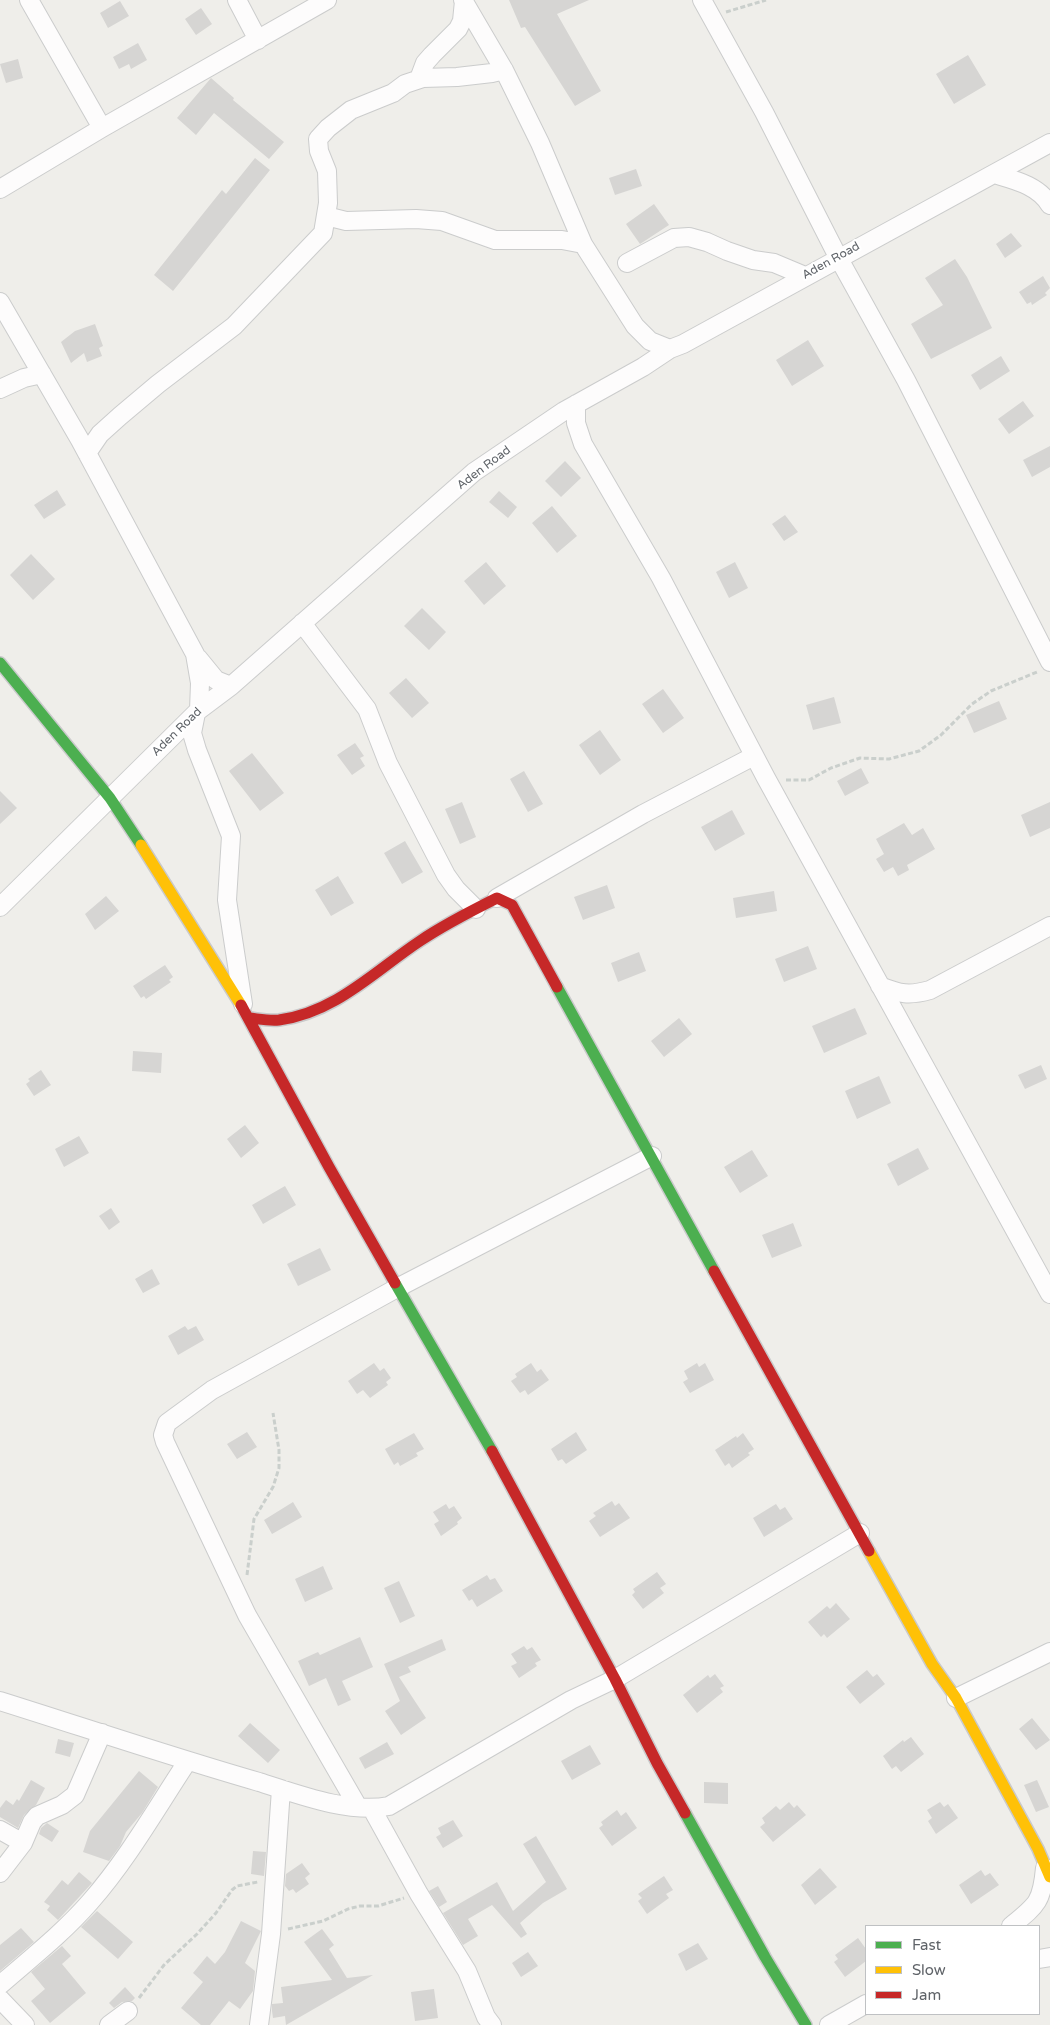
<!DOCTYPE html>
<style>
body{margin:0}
#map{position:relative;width:1050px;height:2025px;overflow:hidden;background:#efeeea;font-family:"Varela Round",sans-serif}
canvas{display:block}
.legend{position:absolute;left:865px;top:1925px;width:175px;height:90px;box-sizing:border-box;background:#fff;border:1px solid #bfc1c3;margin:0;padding:6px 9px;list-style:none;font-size:15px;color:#5f6368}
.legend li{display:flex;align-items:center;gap:10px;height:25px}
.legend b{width:25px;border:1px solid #bfc1c3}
</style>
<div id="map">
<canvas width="1050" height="2025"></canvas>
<ul class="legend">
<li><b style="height:6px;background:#4caf50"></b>Fast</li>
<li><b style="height:6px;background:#ffc107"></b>Slow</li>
<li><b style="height:6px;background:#c62828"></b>Jam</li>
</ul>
</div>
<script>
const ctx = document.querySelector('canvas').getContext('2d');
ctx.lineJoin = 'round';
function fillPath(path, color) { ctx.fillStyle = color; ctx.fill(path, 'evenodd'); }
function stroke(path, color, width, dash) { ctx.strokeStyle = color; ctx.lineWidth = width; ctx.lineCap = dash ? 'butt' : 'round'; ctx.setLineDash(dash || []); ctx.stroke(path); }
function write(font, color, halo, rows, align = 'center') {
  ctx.font = font + ' "Varela Round",sans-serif'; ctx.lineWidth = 4.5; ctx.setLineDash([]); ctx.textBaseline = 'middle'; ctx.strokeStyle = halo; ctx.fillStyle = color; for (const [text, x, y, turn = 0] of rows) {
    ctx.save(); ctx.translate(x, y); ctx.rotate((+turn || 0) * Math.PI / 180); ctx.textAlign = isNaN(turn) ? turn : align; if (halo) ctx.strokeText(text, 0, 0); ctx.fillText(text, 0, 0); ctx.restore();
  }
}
fillPath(new Path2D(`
 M509 0H589L557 14 601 91 575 106 525 27 521 28Z
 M120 1 129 16 108 28 100 13Z
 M201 8 212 24 196 35 185 19Z
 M138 43 147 60 131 69 129 64 119 69 113 57Z
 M968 55 986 85 954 104 936 74Z
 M18 59 23 78 6 83 0 64Z
 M211 78 234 98 233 100 284 142 269 159 214 113 196 135 177 118Z
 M255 158 270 170 173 291 154 275 222 190 226 194Z
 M636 169 642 186 615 195 609 178Z
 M654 204 669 225 640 244 626 224Z
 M1011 233 1022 246 1005 258 996 244Z
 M955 259 967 277 992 328 931 359 911 324 943 305 925 278Z
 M1043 276 1050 288 1045 293 1047 295 1032 305 1031 302 1027 304 1019 292Z
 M95 324 103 346 99 348 102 356 87 362 84 353 71 363 61 342 75 331Z
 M808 340 824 366 792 386 776 360Z
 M1001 356 1010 371 980 390 971 375Z
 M1023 401 1034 416 1009 434 998 419Z
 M1050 446V467L1032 477 1023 460Z
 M565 461 581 478 561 497 545 481Z
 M57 490 66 505 44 519 34 505Z
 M499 491 517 507 508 518 489 502Z
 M552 506 577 536 557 553 532 523Z
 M785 515 798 532 784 541 772 524Z
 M31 554 55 579 33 600 10 575Z
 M486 562 506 586 484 605 464 581Z
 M735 562 748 588 729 598 716 572Z
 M422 608 446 632 429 650 404 626Z
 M406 678 429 703 412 718 389 693Z
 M663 689 684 718 663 733 642 704Z
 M834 697 841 723 813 730 806 705Z
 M999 701 1007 719 974 733 966 715Z
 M600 730 621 760 600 775 579 745Z
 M355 743 364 756 360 758 365 766 352 775 337 755Z
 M252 753 284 793 260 811 229 771Z
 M861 768 869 783 845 796 837 781Z
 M524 771 543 804 528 812 510 779Z
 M0 791 17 808 0 824Z
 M462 802 476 837 460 844 445 809Z
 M1050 802V828L1030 837 1021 815Z
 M732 810 745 834 715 851 701 827Z
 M904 823 912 835 923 828 935 849 907 865 909 870 898 876 893 867 884 872 876 859 884 854 876 839Z
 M405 841 423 872 402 884 384 853Z
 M338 876 354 903 331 916 315 890Z
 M607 885 615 908 583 920 574 897Z
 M774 891 777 911 736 918 733 898Z
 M106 896 119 911 95 930 85 914Z
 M808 946 817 969 784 982 775 959Z
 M639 952 646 971 618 982 611 963Z
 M165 965 173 977 169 980 171 982 146 999 144 996 141 998 133 986Z
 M855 1008 867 1034 824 1053 812 1026Z
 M679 1018 692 1034 664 1057 651 1041Z
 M133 1051 162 1053 161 1073 132 1071Z
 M1041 1065 1047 1079 1025 1089 1018 1075Z
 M41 1070 51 1085 34 1096 26 1084 30 1081 28 1079Z
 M879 1076 891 1103 857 1119 845 1091Z
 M245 1125 259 1143 241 1158 227 1139Z
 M79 1136 89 1153 64 1167 55 1149Z
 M918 1148 929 1169 898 1186 887 1164Z
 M752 1150 768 1176 740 1193 724 1167Z
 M285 1186 296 1205 263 1224 252 1205Z
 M111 1208 120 1222 109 1230 99 1216Z
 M793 1223 802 1246 772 1258 762 1235Z
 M320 1248 331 1270 298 1286 287 1264Z
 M152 1269 160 1284 143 1293 135 1279Z
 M185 1326 188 1330 196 1326 204 1340 178 1355 168 1336Z
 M374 1363 380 1371 384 1368 391 1378 386 1382 388 1385 370 1398 363 1390 357 1394 348 1381Z
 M531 1363 537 1372 541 1369 549 1380 528 1395 525 1390 520 1393 511 1381 517 1377 515 1374Z
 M697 1363 699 1367 705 1363 714 1380 690 1393 683 1382 688 1379 684 1371Z
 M247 1432 257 1447 237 1459 227 1444Z
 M576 1432 587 1450 566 1464 562 1459 558 1461 551 1449Z
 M414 1433 424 1449 416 1453 418 1456 400 1466 398 1462 394 1465 385 1449Z
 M743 1433 754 1449 748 1453 750 1455 732 1468 729 1463 725 1466 715 1450 736 1436 737 1438Z
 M612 1501 615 1506 619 1503 630 1518 600 1537 589 1521 596 1516 593 1513Z
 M293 1502 302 1517 272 1534 264 1520Z
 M446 1504 449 1509 454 1506 462 1518 457 1522 458 1524 441 1536 434 1524 439 1521 433 1512Z
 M776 1504 780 1510 785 1507 793 1519 764 1537 753 1518Z
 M323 1566 333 1589 305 1602 295 1579Z
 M657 1572 666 1584 660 1588 664 1593 643 1609 632 1595 635 1592 633 1589Z
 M487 1575 490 1580 495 1578 503 1591 477 1607 472 1599 469 1601 462 1590Z
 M399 1581 415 1616 400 1623 384 1588Z
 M836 1603 850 1619 827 1638 824 1634 821 1637 808 1622 827 1606 830 1609Z
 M360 1637 373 1667 342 1681 351 1700 338 1706 326 1678 309 1686 298 1661 318 1652 320 1655Z
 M442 1639 446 1650 408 1667 411 1672 399 1677 426 1718 401 1735 385 1711 400 1701 384 1664Z
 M524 1646 527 1650 532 1647 541 1660 535 1663 537 1666 519 1678 511 1666 517 1663 511 1654Z
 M867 1670 873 1677 877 1674 885 1684 860 1704 846 1687Z
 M715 1674 724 1686 720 1688 723 1692 697 1713 683 1695 708 1675 710 1678Z
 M1032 1718 1050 1740 1036 1750 1019 1729Z
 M250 1723 280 1750 268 1763 238 1736Z
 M911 1737 924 1754 901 1772 896 1766 892 1769 883 1756 903 1740 904 1742Z
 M58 1739 74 1743 70 1757 55 1753Z
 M387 1742 394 1754 365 1769 359 1758Z
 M590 1745 601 1764 572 1780 561 1761Z
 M139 1771 158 1787 142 1813 126 1832 120 1846 109 1861 83 1852 90 1831Z
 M31 1780 45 1788 36 1805 24 1815 18 1828 0 1817V1808L6 1800 13 1805 17 1799 19 1801Z
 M1037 1780 1049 1807 1036 1812 1024 1785Z
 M704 1782 728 1783V1804L704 1803Z
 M789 1802 794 1808 797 1805 806 1815 773 1842 760 1827 765 1823 762 1818 776 1806 780 1810Z
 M940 1802 944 1807 948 1804 958 1818 936 1834 928 1821 932 1818 927 1810Z
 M617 1810 621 1816 626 1812 637 1828 612 1846 599 1828 603 1825 601 1822Z
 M453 1820 463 1836 443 1848 436 1837 441 1834 438 1828Z
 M47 1823 59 1831 52 1842 39 1834 41 1828Z
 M536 1836 567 1889 543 1903 520 1923 527 1934 521 1938 492 1905 468 1919 478 1936 463 1945 443 1913 497 1882 513 1911 546 1882 523 1844Z
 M253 1851 266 1852 264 1876 251 1874Z
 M302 1863 310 1874 305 1878 309 1884 296 1893 293 1889 289 1891 285 1886 286 1874Z
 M820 1868 837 1887 815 1905 801 1885Z
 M981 1870 985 1876 990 1873 999 1885 971 1904 959 1885Z
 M79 1872 92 1883 58 1920 47 1910 50 1906 44 1902 62 1880 68 1885Z
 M664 1876 673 1890 666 1894 669 1898 647 1914 638 1901 642 1898 638 1894Z
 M438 1886 447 1902 439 1907 429 1891Z
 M97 1911 133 1942 118 1959 81 1927Z
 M241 1921 261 1931 245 1963 255 1971 253 1991 240 2009 229 2001 210 2025H201L181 2008 203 1982 193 1973 207 1956 215 1964 225 1952Z
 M21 1928 34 1942 0 1971V1945Z
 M322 1929 334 1945 329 1949 347 1978 373 1975 286 2025 285 2016 273 2018 272 2011V2004L283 2003 281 1987 332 1980 304 1942Z
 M858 1938 866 1949V1961L845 1977 834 1962 838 1959 835 1955Z
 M698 1943 708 1959 686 1971 678 1954Z
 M62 1946 71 1956 62 1964 86 1993 50 2023 31 2001 45 1989 31 1972Z
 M528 1952 538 1966 521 1977 512 1963Z
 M125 1987 135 1998 132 2001 122 2002 114 2008 109 2003Z
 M434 1989 438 2018 415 2021 411 1992Z`), '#d6d5d3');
const street = new Path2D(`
 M29 0 102 128
 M237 0 258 40
 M463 0 504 70 540 143 583 244 635 326 650 341 670 349
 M702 0 764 112 838 257 906 380 1050 662
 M419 79 425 63 432 55 458 29 462 21 464 1
 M994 174C1014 180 1038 185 1050 205
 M0 189 102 128 327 0
 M326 216 346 221 416 219 442 221 495 240H562L583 244
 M627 263 674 238 689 237 707 242 727 251 753 260 774 263 805 276
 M0 302 80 440 195 654 200 683 199 710
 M0 389 24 378 42 374
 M576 404V423L583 444 661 578 766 778 1050 1294
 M87 453 100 434 120 416 158 384 234 326 323 233 328 203 327 171 319 151 318 139 328 128 351 110 393 93 405 84 423 78 457 77 492 73 504 70
 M302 623 367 709 388 763 446 875 456 889 476 909
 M198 658 216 680 231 686
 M196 713 192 733 197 750 231 836 227 900 243 1004
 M497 898 643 814 754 756
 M0 907 199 710 231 686 474 472 564 411 643 367 670 349 683 344 1050 143
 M880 986C900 994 909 996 930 990L1050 926
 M956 1698 1050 1652
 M0 1701C86 1728 172 1757 259 1782 297 1794 349 1814 389 1806L571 1700 615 1679 860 1533
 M358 1807 247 1615 165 1442 163 1435 167 1423 212 1390 397 1288 652 1156
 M372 1809 419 1894 467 1971 486 2017 492 2025
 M0 1830 23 1843
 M0 1873 23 1843 32 1822 37 1816 62 1805 75 1795 102 1733
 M1011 1926C1037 1905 1042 1902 1045 1868
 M1039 1959 1050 1957
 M0 1985C31 1958 63 1933 90 1902 127 1860 156 1809 187 1762
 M0 1999 25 2025
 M109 2025 128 2011
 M259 2025 271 1934 281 1789
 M829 2025 866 2004`);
const fast = new Path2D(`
 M0 663 110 798 141 845
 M557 987 714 1271
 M395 1283 492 1451
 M685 1813 765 1957 806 2025`);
const slow = new Path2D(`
 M141 845 241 1005
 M869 1551 932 1664 956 1698 1038 1849 1050 1877`);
const jam = new Path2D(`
 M241 1005 329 1167 395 1283
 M249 1018C259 1019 269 1021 279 1020 335 1013 376 970 420 941 445 924 471 911 497 898L512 905 557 987
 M714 1271 869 1551
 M492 1451 615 1679 657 1763 685 1813`);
stroke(street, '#cbcccc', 20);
stroke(fast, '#cacacb', 14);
stroke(slow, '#cacacb', 14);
stroke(jam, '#cacacb', 14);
stroke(new Path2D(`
 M726 12 766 0
 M786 780H809L831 768 860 758 889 759 919 751 941 735 972 704 991 691 1037 672
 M247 1575 254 1519 273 1487 279 1468V1450L273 1413
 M288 1929 323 1921 348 1909 360 1906H378L404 1898
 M139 1998 164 1965 197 1934 216 1913 232 1890 237 1886 258 1882`), '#cacfcc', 3, [5, 2.5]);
stroke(street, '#fdfcfc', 18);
stroke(fast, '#4caf50', 11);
stroke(slow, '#ffc107', 11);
stroke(jam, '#c62828', 11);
write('12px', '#5f6368', '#fff', [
 ["Aden Road",831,261,-29],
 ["Aden Road",484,468,-37],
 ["Aden Road",177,732,-44]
]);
</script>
